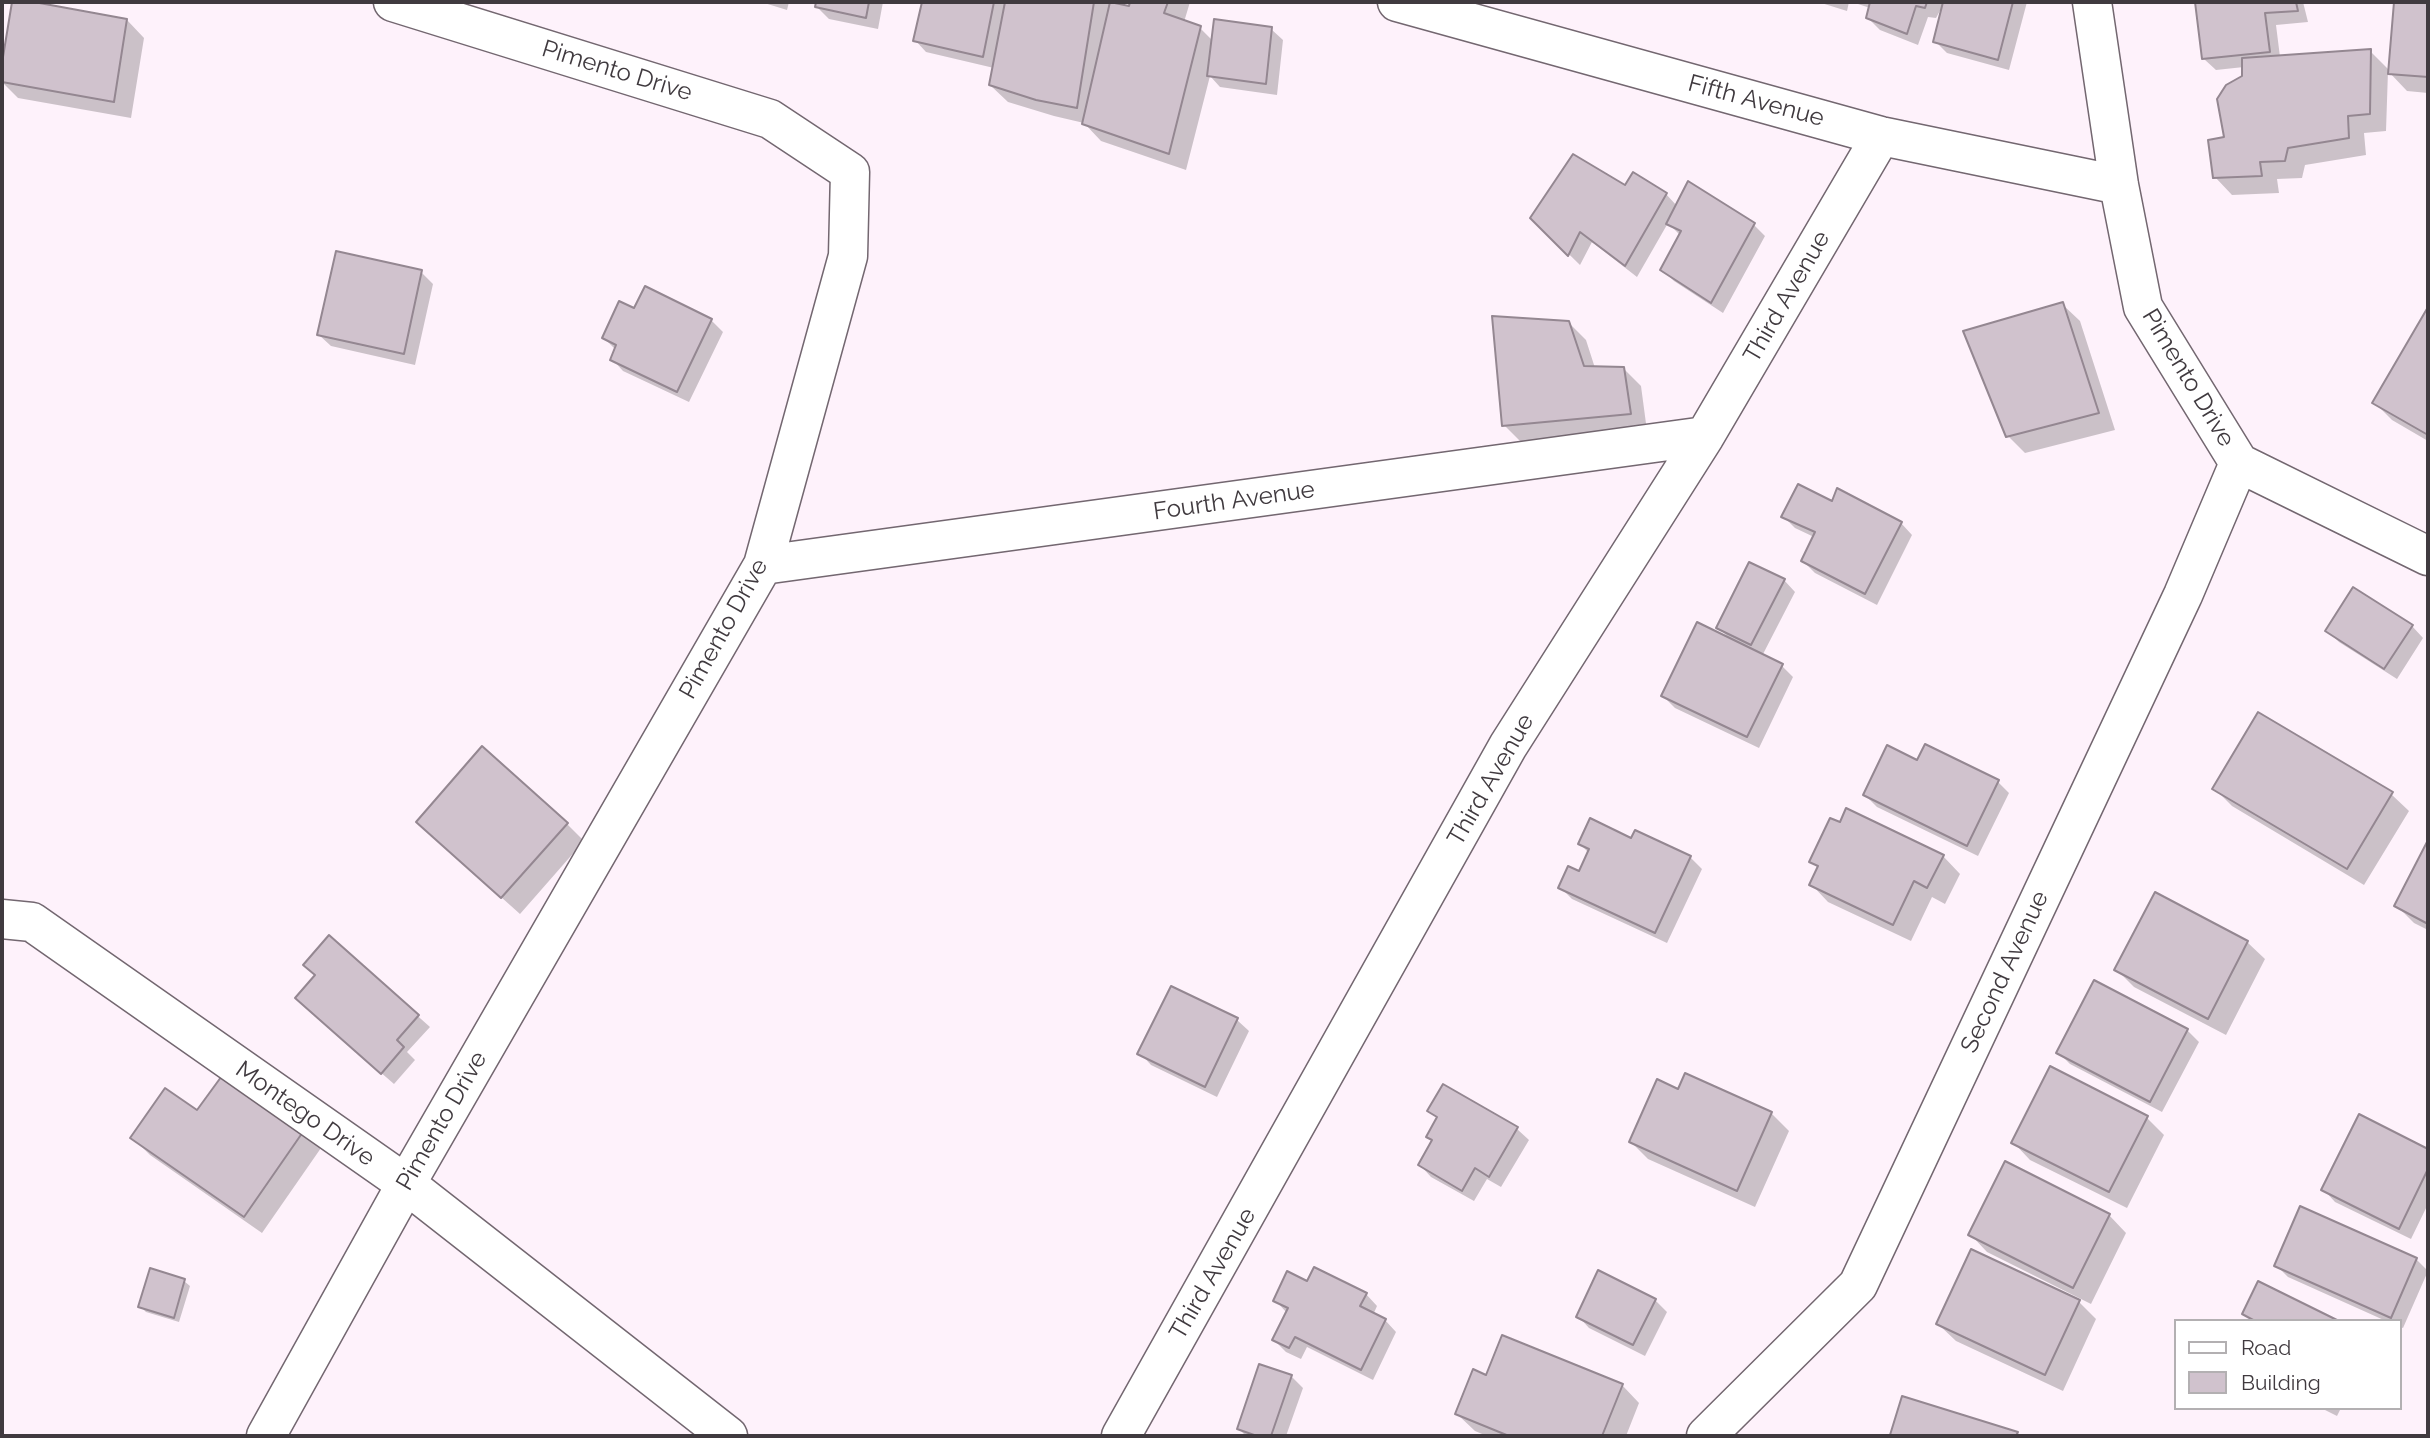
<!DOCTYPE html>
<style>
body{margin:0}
#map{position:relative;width:2430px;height:1438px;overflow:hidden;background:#fef2fb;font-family:Raleway,sans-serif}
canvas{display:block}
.frame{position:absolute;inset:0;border:4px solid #403a3f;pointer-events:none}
.legend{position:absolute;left:2174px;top:1319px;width:228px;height:91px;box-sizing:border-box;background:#fff;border:2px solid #b3b0b2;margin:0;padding:9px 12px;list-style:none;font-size:21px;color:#403a3f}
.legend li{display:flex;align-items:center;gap:14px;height:35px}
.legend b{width:35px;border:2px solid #b3b0b2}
</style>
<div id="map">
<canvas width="2430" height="1438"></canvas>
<div class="frame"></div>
<ul class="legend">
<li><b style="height:9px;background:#fff"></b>Road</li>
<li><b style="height:19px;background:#d0c2cd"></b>Building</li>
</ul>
</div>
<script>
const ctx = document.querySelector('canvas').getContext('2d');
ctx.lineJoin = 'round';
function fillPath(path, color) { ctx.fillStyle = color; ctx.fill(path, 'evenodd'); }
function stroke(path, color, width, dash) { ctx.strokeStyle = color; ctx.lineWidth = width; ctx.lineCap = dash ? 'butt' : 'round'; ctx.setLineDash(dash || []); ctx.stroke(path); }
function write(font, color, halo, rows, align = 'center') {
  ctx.font = font + ' Raleway,sans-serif'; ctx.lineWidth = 5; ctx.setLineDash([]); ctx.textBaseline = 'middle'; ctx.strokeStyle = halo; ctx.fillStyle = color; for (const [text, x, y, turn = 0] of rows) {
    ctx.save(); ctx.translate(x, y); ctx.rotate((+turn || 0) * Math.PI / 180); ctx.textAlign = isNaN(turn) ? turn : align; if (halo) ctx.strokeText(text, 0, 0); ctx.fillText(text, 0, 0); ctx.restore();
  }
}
fillPath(new Path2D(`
 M14 2 127 20 144 38 131 118 18 98 2 82Z
 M761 2H789L787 10Z
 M818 2H883L878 29 829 19 817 7Z
 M924 2H1112L1130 8 1132 2H1190L1184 22 1200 28 1213 41 1271 29 1283 40 1277 95 1220 87 1210 76 1186 170 1101 141 1084 123 1054 116 1008 102 990 85 994 68 926 52 915 40Z
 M1818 2H1849L1847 11Z
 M1852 2H2027L2009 70 1947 53 1935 41 1943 8 1942 7 1936 18 1928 17 1918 45 1880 30 1868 18 1870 8Z
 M2197 2H2303L2308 22 2276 25 2280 57 2370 51 2390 71 2395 2H2428V93L2407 91 2388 71 2386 131 2364 133 2366 155 2305 165 2302 178 2277 179 2279 193 2232 195 2215 177 2244 77V67L2216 70 2204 59Z
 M1626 187 1666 194 1677 206 1754 225 1765 236 1723 313 1674 281 1662 269 1680 235 1668 223 1637 277 1592 242 1580 265 1532 218Z
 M421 272 433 284 415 365 331 346 319 335Z
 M2062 304 2080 321 2115 430 2025 453 2008 436Z
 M635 310 711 320 723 332 689 402 623 371 612 359 616 350 604 338Z
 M2428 310V441L2392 420 2374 402Z
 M1568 322 1586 340 1595 368H1623L1641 386 1647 431 1521 442 1504 425Z
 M1833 504 1901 523 1912 535 1877 605 1815 573 1803 561 1814 537 1795 528 1783 516Z
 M1784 580 1795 592 1762 656 1781 665 1793 677 1759 748 1675 708 1663 696 1731 640 1719 628Z
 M2412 626 2423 638 2397 679 2339 642 2327 630Z
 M1918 762 1998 782 2009 793 1978 856 1877 807 1865 795Z
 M2215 789 2391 794 2409 811 2364 885 2232 806Z
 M567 824 584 841 520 914 436 839Z
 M1580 844 1690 857 1702 869 1667 943 1572 899 1560 887 1580 874 1589 853Z
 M2428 844V930L2414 923 2396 905Z
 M1943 856 1960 874 1945 904 1932 897 1911 941 1828 902 1811 884 1819 869 1811 861Z
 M330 938 430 1027 407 1052 415 1060 394 1084 309 1010Z
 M2247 942 2265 959 2226 1035 2134 987 2116 969Z
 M1237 1020 1249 1031 1217 1097 1151 1065 1140 1053Z
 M2187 1030 2199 1042 2162 1112 2070 1064 2058 1052Z
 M224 1075 321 1148 262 1233 150 1155 133 1138 197 1113Z
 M1679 1091 1771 1113 1789 1131 1755 1207 1648 1159 1631 1142Z
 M1429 1111 1517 1129 1529 1140 1501 1187 1487 1179 1474 1201 1431 1177 1420 1165 1433 1142 1428 1137 1438 1119Z
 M2360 1117 2428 1150V1204L2411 1239 2335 1202 2324 1190Z
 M2147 1118 2164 1135 2127 1208 2030 1160 2013 1142Z
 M2109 1215 2126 1233 2091 1304 1987 1252 1970 1234Z
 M2416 1259 2428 1271 2403 1328 2400 1327V1321H2386L2288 1277 2276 1265Z
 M184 1281 190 1286 179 1322 146 1312 140 1306Z
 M1308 1283 1366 1294 1377 1306 1373 1315 1385 1320 1396 1332 1373 1380 1307 1347 1301 1359 1286 1352 1274 1340 1287 1313 1275 1300Z
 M1655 1300 1667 1312 1645 1356 1589 1328 1578 1316Z
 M2077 1300 2096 1319 2063 1391 1956 1341 1938 1324Z
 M1291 1376 1303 1388 1286 1436H1246L1239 1429Z
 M1487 1377 1622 1385 1639 1403 1626 1436H1487L1475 1431 1457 1414Z
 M2321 1408H2341L2337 1416Z
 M2017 1434 2019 1436 1892 1435Z`), '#0003');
const building = new Path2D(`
 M12 2H34L127 19 114 102 2 82V63Z
 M816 2H869L866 18 815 7Z
 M922 2H994L983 57 913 41Z
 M1005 2H1094L1077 108 1036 100 989 85Z
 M1110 2 1129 6 1130 2H1168L1164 13 1201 26 1169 154 1082 124Z
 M1870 2H1927L1925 8 1916 6 1907 34 1866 18Z
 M1943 2H2013L1998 60 1933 42Z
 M2195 2H2296L2298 11 2265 13 2270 52 2202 59Z
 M2394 2H2428V77L2388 74Z
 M1214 19 1272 27 1266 84 1207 76Z
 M2371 49 2370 114 2348 116 2349 138 2288 148 2285 161 2260 162 2262 176 2213 178 2208 140 2224 137 2217 99 2226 85 2242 76V58Z
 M1573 154 1625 185 1633 172 1667 193 1625 266 1580 232 1568 256 1530 218Z
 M1688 181 1755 223 1711 303 1660 270 1681 231 1666 224Z
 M336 251 422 270 404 354 317 335Z
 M645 286 712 319 677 392 610 360 616 345 602 338 619 301 634 308Z
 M2063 302 2099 413 2006 437 1963 331Z
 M2428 307V435L2372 403Z
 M1492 316 1569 321 1584 366 1624 367 1631 414 1502 426Z
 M1798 484 1832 501 1837 488 1902 522 1865 594 1801 561 1815 532 1781 517Z
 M1749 562 1785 579 1751 645 1716 628Z
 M2353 587 2413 625 2384 669 2325 631Z
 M1697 622 1783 664 1747 737 1661 696Z
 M2258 712 2393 792 2347 869 2212 789Z
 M1925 744 1999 780 1967 846 1863 795 1887 745 1917 760Z
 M482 746 568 823 501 898 416 822Z
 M1846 808 1944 855 1927 888 1914 881 1893 925 1809 885 1818 866 1809 862 1830 818 1840 822Z
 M1590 818 1631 838 1635 830 1691 856 1655 933 1558 888 1568 866 1579 871 1589 849 1578 844Z
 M2428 840V924L2394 906Z
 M2155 892 2248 941 2208 1019 2114 970Z
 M329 935 419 1015 397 1040 404 1047 381 1074 295 998 315 975 303 965Z
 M2094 980 2188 1029 2150 1102 2056 1053Z
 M1171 986 1238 1018 1205 1087 1137 1054Z
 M2050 1066 2148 1116 2109 1192 2011 1143Z
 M224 1073 305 1129 244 1217 130 1138 165 1088 197 1110Z
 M1685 1073 1772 1112 1737 1191 1629 1142 1657 1079 1678 1089Z
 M1443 1084 1518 1127 1489 1177 1475 1168 1462 1191 1418 1165 1432 1140 1426 1137 1437 1117 1427 1111Z
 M2359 1114 2428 1149V1169L2399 1229 2321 1190Z
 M2005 1161 2110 1214 2073 1288 1968 1235Z
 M2300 1206 2417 1258 2391 1318 2274 1266Z
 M1971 1249 2080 1300 2045 1375 1936 1324Z
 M1314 1267 1367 1293 1360 1306 1386 1319 1361 1370 1295 1337 1289 1348 1272 1340 1288 1308 1273 1301 1287 1271 1307 1281Z
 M150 1268 185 1279 174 1318 138 1307Z
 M1598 1270 1656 1299 1633 1345 1576 1317Z
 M2258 1281 2339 1321H2255L2242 1314Z
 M1502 1335 1623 1384 1602 1436H1509L1455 1414 1473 1369 1486 1375Z
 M1259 1364 1292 1375 1271 1436H1257L1237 1429Z
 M1902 1396 2018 1432 2016 1436 1890 1435Z`);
fillPath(building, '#d0c2cd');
stroke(building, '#948791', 2);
const street = new Path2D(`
 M1397 2 1881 136 2119 185
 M2092 2 2119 185 2143 307 2239 463 2428 556
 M763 565 1705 436
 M2 919 32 922 406 1184 728 1436
 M266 1436 406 1184 763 565 848 256 850 172 770 119 393 2
 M1121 1436 1508 746 1705 436 1881 136
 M1706 1436 1858 1285 2183 595 2239 463`);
stroke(street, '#736770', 41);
stroke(street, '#fff', 38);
write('24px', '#403a3f', '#fff', [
 ["Pimento Drive",617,71,17],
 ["Fifth Avenue",1756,101,15],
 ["Third Avenue",1787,297,-60],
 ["Pimento Drive",2188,378,59],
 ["Fourth Avenue",1234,501,-8],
 ["Pimento Drive",724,629,-61],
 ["Third Avenue",1491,780,-60],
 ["Second Avenue",2005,972,-65],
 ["Montego Drive",305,1114,35],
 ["Pimento Drive",442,1121,-60],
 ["Third Avenue",1213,1274,-60]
]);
</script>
